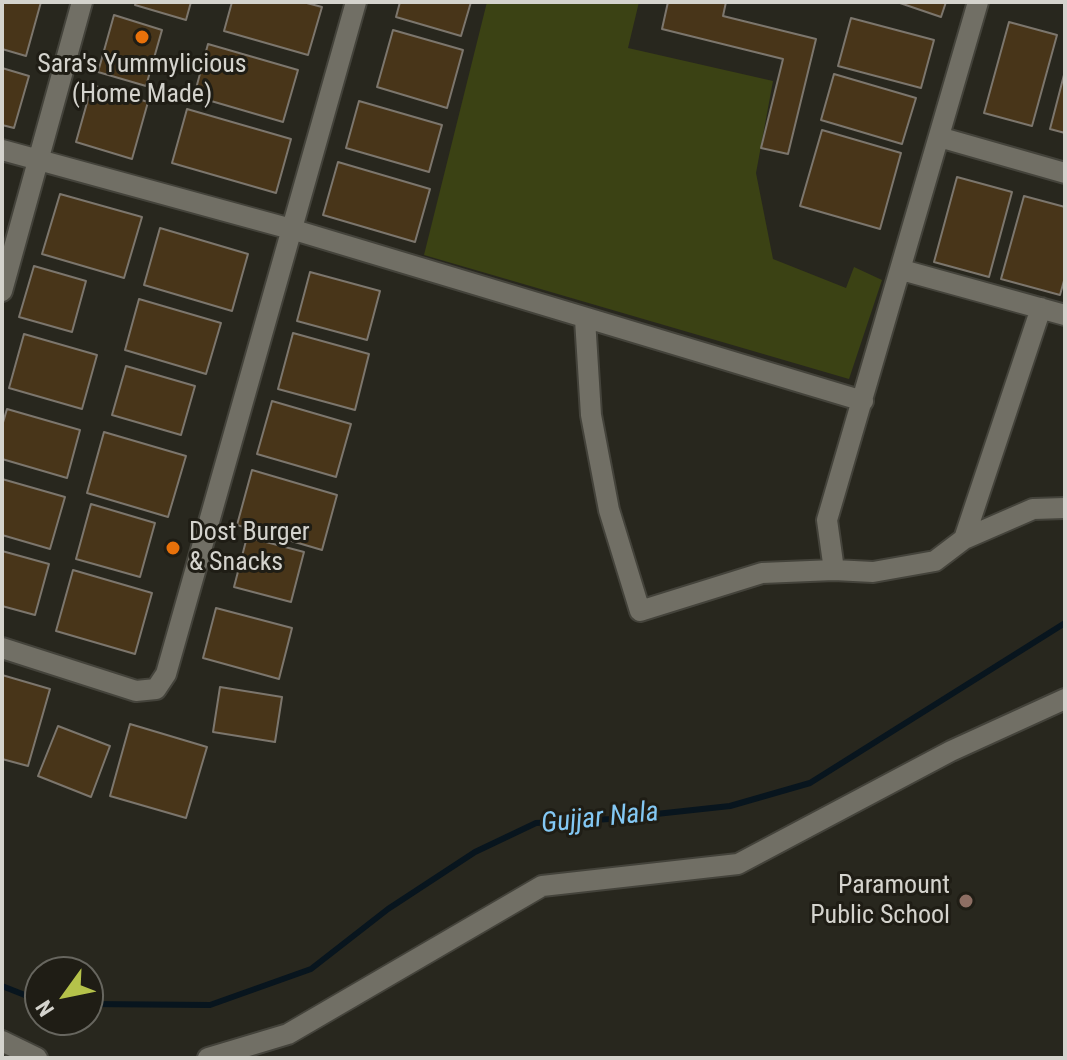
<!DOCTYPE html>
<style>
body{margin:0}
#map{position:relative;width:1067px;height:1060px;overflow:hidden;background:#28271e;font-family:"Roboto Condensed",sans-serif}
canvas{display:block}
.frame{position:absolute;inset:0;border:4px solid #d4d3cd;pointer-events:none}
.north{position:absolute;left:24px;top:956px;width:80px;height:80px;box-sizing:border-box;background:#1f1d15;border:2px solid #67665f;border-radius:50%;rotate:237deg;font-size:22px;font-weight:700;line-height:32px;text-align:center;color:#d4d3cd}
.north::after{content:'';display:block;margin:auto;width:28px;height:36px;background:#b5c24a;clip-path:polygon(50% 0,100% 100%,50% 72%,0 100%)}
</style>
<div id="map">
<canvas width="1067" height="1060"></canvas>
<div class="frame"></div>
<div class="north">N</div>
</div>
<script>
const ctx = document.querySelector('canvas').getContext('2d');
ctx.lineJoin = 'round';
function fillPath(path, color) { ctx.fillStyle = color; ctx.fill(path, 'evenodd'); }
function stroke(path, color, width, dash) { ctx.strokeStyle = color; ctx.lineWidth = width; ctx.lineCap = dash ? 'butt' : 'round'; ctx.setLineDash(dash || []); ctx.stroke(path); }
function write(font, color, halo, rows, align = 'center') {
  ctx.font = font + ' "Roboto Condensed",sans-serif'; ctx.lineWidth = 6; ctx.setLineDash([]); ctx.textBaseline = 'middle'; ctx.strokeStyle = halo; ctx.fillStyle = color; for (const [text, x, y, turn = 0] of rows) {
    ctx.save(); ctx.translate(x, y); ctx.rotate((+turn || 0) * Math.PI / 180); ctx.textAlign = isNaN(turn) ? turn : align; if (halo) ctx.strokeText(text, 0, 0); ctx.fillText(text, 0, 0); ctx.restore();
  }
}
fillPath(new Path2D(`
 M487 2H639L628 48 773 81 756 173 773 259 846 288 854 267 882 280 849 379 424 255Z`), '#3b4214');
stroke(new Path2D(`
 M2 986 40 1001
 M88 1004 210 1005 311 969 388 909 475 852 536 823 610 819 730 806 810 783 1065 623`), '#08151e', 6);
const building = new Path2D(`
 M2 2H41L26 56 2 49Z
 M136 2H191L186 20 135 5Z
 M232 2H303L322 7 308 55 224 31Z
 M400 2H471L461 36 396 17Z
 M668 2H726L723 16 816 39 788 154 761 148 783 59 662 29Z
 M897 2H946L941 17Z
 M114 15 162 30 146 86 98 72Z
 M851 18 934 40 921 88 838 66Z
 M1009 22 1057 35 1032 126 984 113Z
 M393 30 463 50 447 108 377 87Z
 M208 44 298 70 283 122 194 96Z
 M2 68 29 76 14 128 2 125Z
 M1065 71V133L1050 129Z
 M834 74 916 98 902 144 821 120Z
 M92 85 148 102 132 159 76 142Z
 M359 101 442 125 429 172 346 148Z
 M187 109 291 139 276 193 172 163Z
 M822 130 901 153 880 229 800 206Z
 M338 162 430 189 415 242 323 215Z
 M957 177 1012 192 989 277 934 262Z
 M60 194 142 217 124 278 42 254Z
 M1024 196 1065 207V277L1060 295 1001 279Z
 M160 228 248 254 232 311 144 285Z
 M34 266 86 281 72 332 19 317Z
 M310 272 380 291 367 340 297 321Z
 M139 299 221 323 206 374 125 350Z
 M293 333 369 354 355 410 278 389Z
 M24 334 97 355 82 409 9 388Z
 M126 366 195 386 181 435 112 415Z
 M272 401 351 424 336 477 257 454Z
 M7 409 80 430 67 478 2 459V426Z
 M104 432 186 456 168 517 87 493Z
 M252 470 337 495 322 550 237 525Z
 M2 479 65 497 50 549 2 535Z
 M91 504 155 523 140 577 76 559Z
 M247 537 304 552 291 602 234 587Z
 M2 551 49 564 35 615 2 606Z
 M73 570 152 593 135 654 56 631Z
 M216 608 292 628 279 679 203 658Z
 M2 675 50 689 28 766 2 759Z
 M220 687 282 697 275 742 213 732Z
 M130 724 207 747 186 818 110 796Z
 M58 726 110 746 91 797 38 776Z`);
fillPath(building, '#483519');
stroke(building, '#7c766d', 2);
const street = new Path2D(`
 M939 137 1065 173
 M2 150 291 229 863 401
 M902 270 1065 315
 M2 291 82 2
 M585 319 591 415 609 510 640 611 762 573 834 570 873 572 935 561 964 539 1033 509 1065 508
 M964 539 1041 308
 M834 570 827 520 978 2
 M2 648 136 691 156 689 166 674 356 2
 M2 1041 37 1058
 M208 1058 288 1034 542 886 738 864 951 751 1065 699`);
stroke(street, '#44433b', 24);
stroke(street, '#716f65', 20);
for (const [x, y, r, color] of [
 [142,37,8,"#e8710a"],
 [173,548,8,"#e8710a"],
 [966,901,8,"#8d6e63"]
]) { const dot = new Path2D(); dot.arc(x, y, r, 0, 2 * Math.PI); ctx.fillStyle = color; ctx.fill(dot); stroke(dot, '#1f1d15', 3); }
write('26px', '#d4d3cd', '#1f1d15', [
 ["Sara's Yummylicious",142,65],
 ["(Home Made)",142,95],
 ["Dost Burger",189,533,"left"],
 ["& Snacks",189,563,"left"],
 ["Paramount",950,886,"right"],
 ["Public School",950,916,"right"]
]);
write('italic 28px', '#83c8f4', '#1f1d15', [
 ["Gujjar Nala",600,819,-6]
]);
</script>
